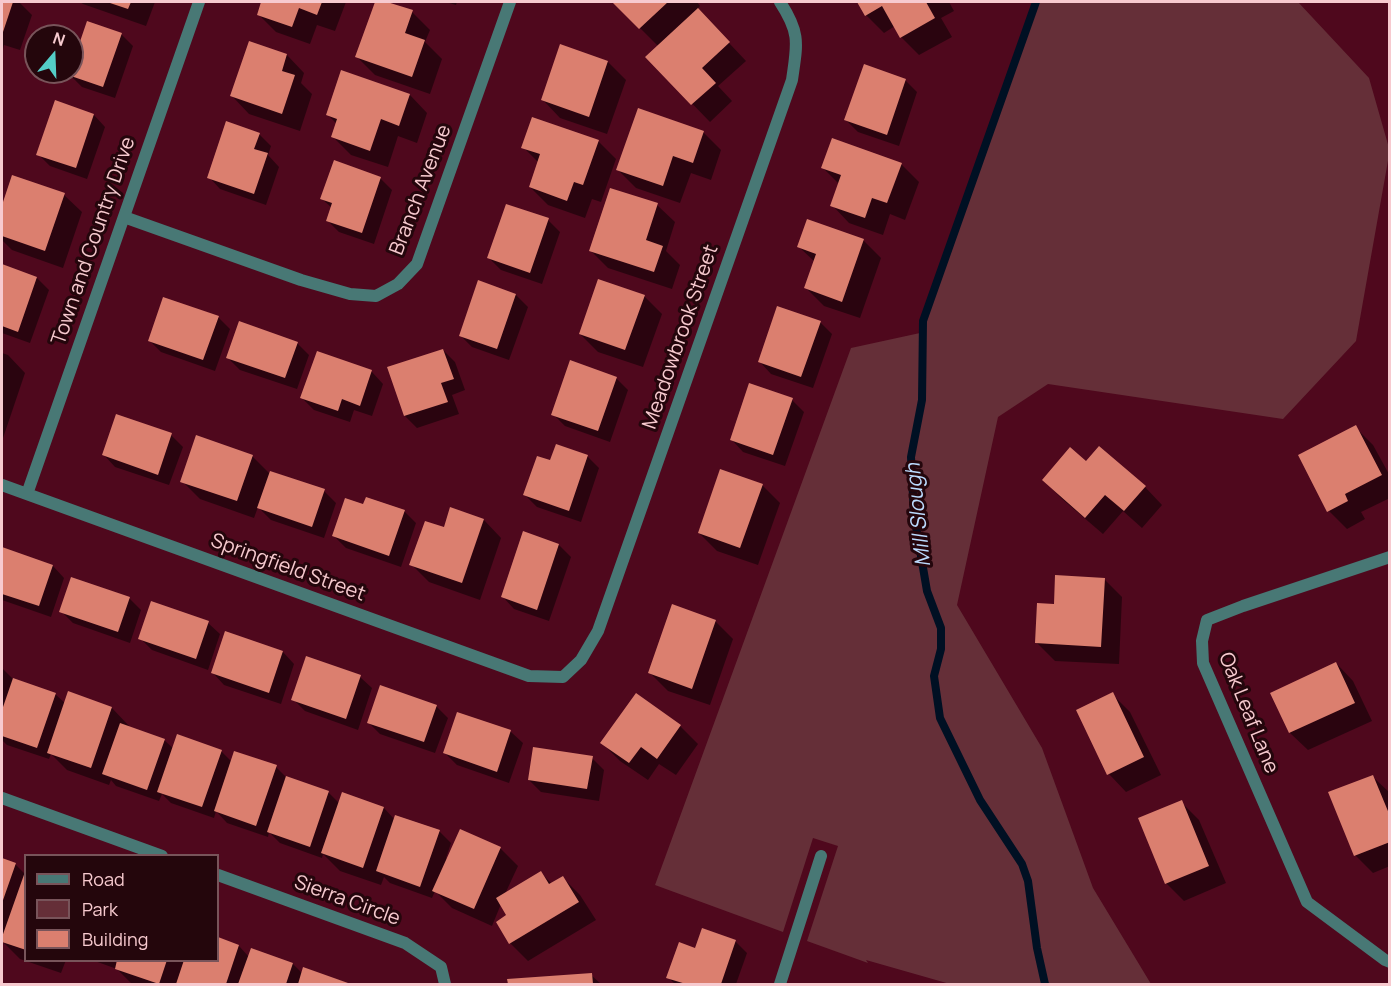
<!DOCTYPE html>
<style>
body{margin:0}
#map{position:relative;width:1391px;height:986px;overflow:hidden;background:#4f081d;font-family:Manrope,sans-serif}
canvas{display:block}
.frame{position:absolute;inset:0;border:3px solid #f7cacf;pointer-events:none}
.legend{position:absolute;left:24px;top:854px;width:195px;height:108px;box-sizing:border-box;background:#24060c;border:2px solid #78545a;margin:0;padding:8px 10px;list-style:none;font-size:18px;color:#f7cacf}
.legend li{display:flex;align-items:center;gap:12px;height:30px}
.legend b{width:30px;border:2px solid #78545a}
.north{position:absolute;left:24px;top:24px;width:60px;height:60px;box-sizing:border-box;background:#24060c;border:2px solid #78545a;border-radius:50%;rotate:19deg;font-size:16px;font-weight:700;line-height:24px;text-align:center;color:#f7cacf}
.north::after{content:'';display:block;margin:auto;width:21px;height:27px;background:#54cdc7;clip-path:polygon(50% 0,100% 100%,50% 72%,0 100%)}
</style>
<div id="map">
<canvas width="1391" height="986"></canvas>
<div class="frame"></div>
<ul class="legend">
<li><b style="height:8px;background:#487875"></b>Road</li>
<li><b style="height:16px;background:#652f38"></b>Park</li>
<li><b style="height:16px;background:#db7f6f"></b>Building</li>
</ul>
<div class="north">N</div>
</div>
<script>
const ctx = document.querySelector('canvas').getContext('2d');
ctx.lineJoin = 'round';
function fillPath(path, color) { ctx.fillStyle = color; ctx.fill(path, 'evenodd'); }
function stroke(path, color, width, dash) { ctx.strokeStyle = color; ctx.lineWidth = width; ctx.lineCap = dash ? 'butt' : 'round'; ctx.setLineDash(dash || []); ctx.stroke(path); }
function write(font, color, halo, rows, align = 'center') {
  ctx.font = font + ' Manrope,sans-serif'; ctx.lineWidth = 6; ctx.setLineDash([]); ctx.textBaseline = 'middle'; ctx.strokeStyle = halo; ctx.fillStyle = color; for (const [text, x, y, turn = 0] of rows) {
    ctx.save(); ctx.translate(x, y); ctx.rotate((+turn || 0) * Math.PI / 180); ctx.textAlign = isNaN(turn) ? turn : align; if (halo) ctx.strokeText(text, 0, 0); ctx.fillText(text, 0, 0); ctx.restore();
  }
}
fillPath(new Path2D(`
 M1039 2H1298L1369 78 1389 148V155L1356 341 1283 419 1048 384 998 417 957 605 1042 748 1093 888 1151 984H950L866 960 868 963 807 941 838 846 813 838 783 932 655 885 851 348 920 333Z`), '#652f38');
fillPath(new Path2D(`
 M2 2H19L32 15 20 50 4 45 2 53Z
 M80 2H155L146 26 83 4Z
 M263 2H346L335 31 317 25 310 44 276 32 258 14Z
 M376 2H382L412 12 430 30 425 42 442 59 430 94 375 75 357 57Z
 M446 2H457L456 5Z
 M614 2H697L700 6 697 9 746 61 718 86 732 101 710 122 647 57 658 46Z
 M858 2H949L954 11 941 18 952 37 919 55 901 37 895 26 884 33 866 15Z
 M121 34 133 46 115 98 82 87 70 75 72 70Z
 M250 43 287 55 304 73 301 83 312 94 300 131 249 114 232 96Z
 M561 46 608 62 626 80 607 134 560 118 543 100Z
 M905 80 917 92 899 146 858 132 846 120Z
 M410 95 427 113 417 143 398 136 388 167 351 155 333 137 337 124 328 115Z
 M94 115 105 127 87 179 50 166 38 154Z
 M703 132 721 150 711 180 691 173 680 203 636 188 618 170Z
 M259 134 271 146 268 155 279 167 266 205 220 189 209 177Z
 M598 141 616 159 601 202 592 199 585 218 548 205 530 187 539 163 523 147Z
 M901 164 919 182 905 220 890 214 883 235 849 223 832 205 839 184 823 168Z
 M13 177 64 195 82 212 63 268 12 250 2 240V210Z
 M380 178 392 190 374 244 339 232 327 220 332 208 322 199Z
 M657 205 675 222 666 251 680 265 672 289 608 268 590 250Z
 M548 220 560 232 542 284 501 270 489 258Z
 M863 240 881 258 860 318 824 306 806 288 815 262 799 247Z
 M2 266 37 278 49 290 30 343 2 333Z
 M479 282 516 295 528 307 509 360 472 347 460 335Z
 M644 296 662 314 643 367 598 352 580 334Z
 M218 317 230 329 215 371 161 352 149 340Z
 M820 322 832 334 813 388 771 374 760 362Z
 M297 343 309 355 297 389 240 370 228 358Z
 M443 350 455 362 465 390 452 395 459 414 417 428 405 416Z
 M2 353 8 355 25 373 2 441Z
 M318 353 372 372 383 384 372 416 354 410 350 422 314 410 302 398Z
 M616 378 628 390 610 442 565 426 553 414Z
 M792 400 804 412 785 466 743 452 732 440Z
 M1355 427 1373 445 1390 476V498L1361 512 1365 519 1347 529 1329 511Z
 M171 435 183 447 169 485 115 467 104 455Z
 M252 456 271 475 324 491 336 503 324 538 271 520 258 507 254 518 200 499 182 481Z
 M587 456 599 468 581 522 537 507 525 495 551 462Z
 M1086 463 1145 487 1162 505 1142 528 1123 511 1103 534 1061 498 1044 480Z
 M762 485 780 503 758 565 717 551 699 533Z
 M364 506 404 511 416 523 401 567 346 548 334 536Z
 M484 520 501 538 480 600 429 582 411 564 445 529Z
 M524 533 559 545 571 557 549 621 514 609 503 597Z
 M2 549 53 566 64 578 51 617 2 600Z
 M72 579 130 599 141 610 130 643 73 623 61 611Z
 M1104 579 1122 597 1119 664 1055 661 1037 643 1056 605Z
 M715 621 733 639 710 705 668 691 650 673Z
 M208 623 220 634 208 670 152 650 140 638Z
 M283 652 294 664 281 704 224 685 213 673Z
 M1336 663 1353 681 1372 721 1308 750 1290 733 1272 694Z
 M2 668 13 679 55 694 66 704 112 708 129 726V728L164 740 174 749 221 751 232 762 276 767 287 778 329 793 339 803 343 794 384 808 395 820 439 831 451 843 446 858 448 859 500 848 518 866 505 894 541 873 552 884 563 878 580 895 596 920 528 961 510 943 508 916 501 904 492 926 452 908 435 891 432 898 390 883 384 877 381 885 340 871 323 854 322 858 280 843 269 832 268 837 227 823 216 811 214 818 171 803 162 794 159 801 116 786 111 780 109 785 67 770 51 754 49 759 7 745 2 740V741Z
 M360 677 372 688 358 730 305 711 293 699Z
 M1112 694 1130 712 1161 775 1126 792 1109 774Z
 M636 695 680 726 698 744 676 775 659 764 648 780 620 761 602 743Z
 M436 706 448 718 435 753 380 734 368 722Z
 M458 714 511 732 523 743 509 783 457 765 445 753Z
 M592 758 604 770 599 801 541 792 529 780Z
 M1373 777 1390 793V866L1373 873 1355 855Z
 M1181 802 1199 820 1226 883 1184 901 1166 883Z
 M2 860 15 864 25 874 26 872V960H66L61 973 20 959 2 941Z
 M218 939 239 946 249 957 252 950 293 964 303 974 304 969 348 984H132L117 969 92 960H218Z
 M735 941 747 953 736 984H675L668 977 696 949Z
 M591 975 601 984H509V981Z`), '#0007');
stroke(new Path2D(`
 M1036 2 923 321 922 400 911 457 914 515 927 591 941 628V649L934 676 940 718 980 800 1022 864 1028 881 1037 948 1045 984`), '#001023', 8);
fillPath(new Path2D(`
 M2 2H13L2 35Z
 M107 2H131L128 9Z
 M261 2H322L317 15 299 8 292 27 257 15Z
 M375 2H387L413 10 405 33 425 40 412 77 355 57Z
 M612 2H668L639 29Z
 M857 2H926L935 18 900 38 882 6 865 16Z
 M698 8 730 42 702 68 716 83 691 105 645 57Z
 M87 21 122 33 103 87 68 75 70 72H72V65Z
 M249 41 287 54 282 71 295 75 282 114 230 96Z
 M560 44 608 61 589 117 541 100Z
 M864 64 906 79 887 135 844 120Z
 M341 70 410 94 399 126 381 119 370 151 331 137 337 119 326 115Z
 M55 100 94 114 76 168 36 155Z
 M638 108 704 131 693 163 673 156 663 186 616 170Z
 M532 117 599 140 583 185 574 182 567 201 529 187 540 154 521 148Z
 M226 121 260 133 254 149 268 153 254 194 207 178Z
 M832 138 902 163 887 203 872 198 865 218 830 206 841 175 821 168Z
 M334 160 381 177 362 233 326 221 332 203 320 199Z
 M12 175 65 193 45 251 2 236V205Z
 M610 188 658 203 646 240 663 246 654 272 589 251Z
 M506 204 549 218 530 273 487 258Z
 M807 219 864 239 842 302 804 288 816 254 797 247Z
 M2 264 37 277 18 332 2 326Z
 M598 279 645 295 625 350 579 334Z
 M478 280 516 294 497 349 459 336Z
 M163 297 219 316 203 360 148 341Z
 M777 306 821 321 801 377 758 362Z
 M239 321 298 342 285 378 226 358Z
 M443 349 454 379 441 383 448 402 404 416 387 367Z
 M317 351 372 370 360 406 342 399 338 411 300 398Z
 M570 360 617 377 598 431 551 415Z
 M749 383 793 398 773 455 730 440Z
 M116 414 172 433 158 475 102 455Z
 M1356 425 1382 475 1345 494 1348 501 1327 512 1298 455Z
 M196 435 253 455 237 501 180 482Z
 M556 444 588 455 569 511 523 495 537 456 550 460Z
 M1099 446 1146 486 1124 511 1105 495 1085 518 1042 480 1070 447 1086 461Z
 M720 469 763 484 740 548 698 533Z
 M270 471 325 489 312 527 257 508Z
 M366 497 405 510 389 556 332 536 345 498 363 504Z
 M450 507 484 519 462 583 409 565 425 521 444 527Z
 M523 531 559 544 537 610 501 597Z
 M2 547 53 565 39 606 2 594Z
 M1055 575 1105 578 1101 647 1035 643 1037 603 1054 604Z
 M71 577 130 597 118 632 59 612Z
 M151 601 209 621 196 659 138 639Z
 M672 604 716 620 692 689 648 673Z
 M225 631 283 651 269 693 211 673Z
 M306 656 361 675 346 719 291 700Z
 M1336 662 1355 703 1289 733 1270 693Z
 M13 678 56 693 37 748 2 736V710Z
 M380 685 437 705 424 742 367 723Z
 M68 691 112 707 91 768 47 753Z
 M1113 692 1144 757 1107 775 1076 710Z
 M636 693 681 725 657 759 641 747 629 763 600 743Z
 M457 712 511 730 497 772 443 753Z
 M120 723 165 739 147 790 102 774Z
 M177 734 222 750 202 807 157 792Z
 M533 747 593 756 587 789 528 780Z
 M234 751 277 765 256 826 214 811Z
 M1373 775 1390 816V842L1354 856 1328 792Z
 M286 776 329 791 310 847 267 832Z
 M342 792 384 807 363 868 321 853Z
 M1182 800 1209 866 1165 884 1138 818Z
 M395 815 440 830 420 887 376 871Z
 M460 829 501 847 474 909 432 891Z
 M2 858 16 863 2 903Z
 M26 869V950L2 942V937Z
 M541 871 549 884 563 876 579 902 509 944 496 922 506 915 496 898Z
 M702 928 736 940 721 984H686L666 978 679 942 695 948Z
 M218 937 239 945 226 984H176L184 960H218Z
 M251 948 293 963 286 984H238Z
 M117 960H167L159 984 115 969Z
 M303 967 348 983 347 984H298Z
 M592 973 593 984H508L507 979Z`), '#db7f6f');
stroke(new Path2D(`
 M124 217 301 280 350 294 376 296 398 284 417 264 510 2
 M2 485 529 676 563 677 581 660 598 631 792 80C797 44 801 34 780 2
 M27 494 199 2
 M1390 557 1243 606 1207 620 1202 641 1203 663 1307 902 1385 960 1390 962
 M2 798 162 856
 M218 875 405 943 441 967 445 984
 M780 984 821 856`), '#487875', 12);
write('20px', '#f7cacf', '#24060c', [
 ["Branch Avenue",421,190,-69],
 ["Town and Country Drive",94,241,-71],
 ["Meadowbrook Street",681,337,-71],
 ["Springfield Street",288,568,20],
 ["Oak Leaf Lane",1248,713,68],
 ["Sierra Circle",347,901,20]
]);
write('italic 21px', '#bbdbfe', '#24060c', [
 ["Mill Slough",919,515,-96]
]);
</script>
